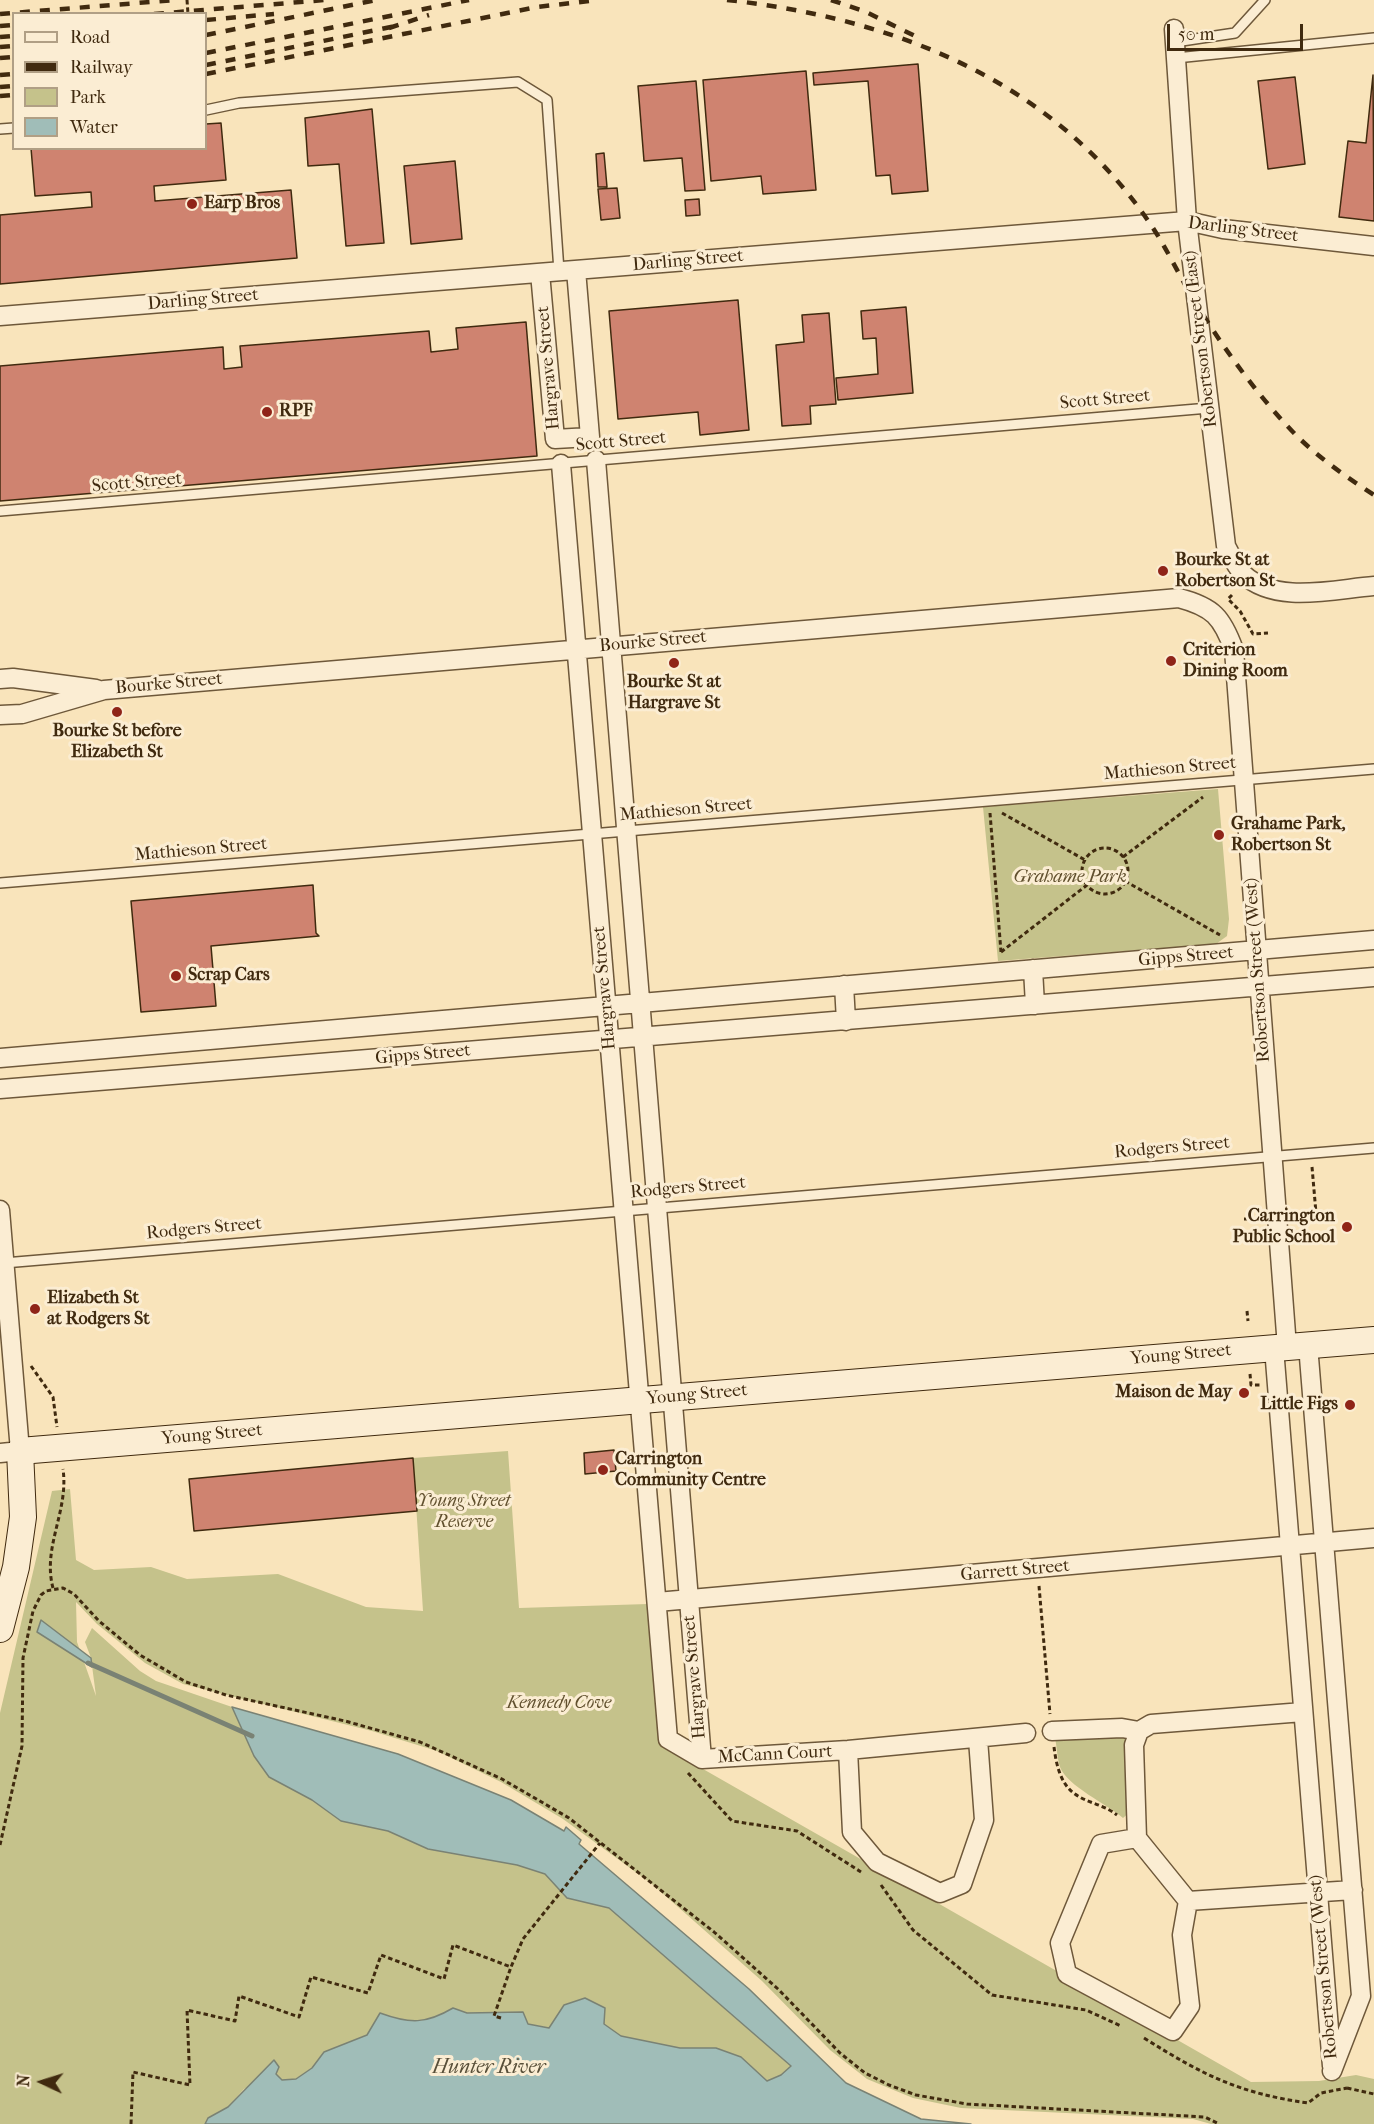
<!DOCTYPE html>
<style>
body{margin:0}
#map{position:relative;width:1374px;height:2124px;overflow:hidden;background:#f9e4bb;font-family:"IM FELL French Canon",serif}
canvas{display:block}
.legend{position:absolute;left:12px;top:12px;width:195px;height:138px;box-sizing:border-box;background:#fbedd3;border:2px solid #b09f85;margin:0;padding:8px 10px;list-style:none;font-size:18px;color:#402a0f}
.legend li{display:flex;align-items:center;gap:12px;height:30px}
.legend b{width:30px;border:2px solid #b09f85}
.north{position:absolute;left:12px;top:2052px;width:60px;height:60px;-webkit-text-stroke:4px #fbedd3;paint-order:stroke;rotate:274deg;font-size:16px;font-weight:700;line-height:24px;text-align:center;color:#402a0f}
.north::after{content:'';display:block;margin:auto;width:21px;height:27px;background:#402a0f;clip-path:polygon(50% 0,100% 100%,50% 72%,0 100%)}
.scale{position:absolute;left:1167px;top:24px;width:136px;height:27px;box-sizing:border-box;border:3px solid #402a0f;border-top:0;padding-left:8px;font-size:18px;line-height:21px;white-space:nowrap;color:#402a0f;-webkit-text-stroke:4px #fbedd3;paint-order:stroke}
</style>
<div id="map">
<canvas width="1374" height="2124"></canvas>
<ul class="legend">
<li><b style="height:8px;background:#fbedd3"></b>Road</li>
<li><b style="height:8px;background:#402a0f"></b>Railway</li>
<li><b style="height:16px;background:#c5c28b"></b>Park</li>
<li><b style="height:16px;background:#a0bdb8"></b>Water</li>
</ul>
<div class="north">N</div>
<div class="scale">50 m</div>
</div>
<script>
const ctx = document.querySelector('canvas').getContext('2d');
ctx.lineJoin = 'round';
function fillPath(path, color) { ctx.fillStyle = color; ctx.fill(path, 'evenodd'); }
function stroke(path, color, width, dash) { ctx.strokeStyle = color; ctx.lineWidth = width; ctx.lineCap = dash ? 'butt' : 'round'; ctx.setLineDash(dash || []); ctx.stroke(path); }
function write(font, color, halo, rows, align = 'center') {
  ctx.font = font + ' "IM FELL French Canon",serif'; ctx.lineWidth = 6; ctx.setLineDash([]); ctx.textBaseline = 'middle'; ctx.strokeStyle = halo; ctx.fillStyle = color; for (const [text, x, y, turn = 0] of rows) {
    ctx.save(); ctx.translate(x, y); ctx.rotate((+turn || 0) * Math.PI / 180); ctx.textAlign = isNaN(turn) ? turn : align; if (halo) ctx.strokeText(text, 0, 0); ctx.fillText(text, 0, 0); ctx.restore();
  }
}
fillPath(new Path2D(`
 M1218 789 1229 919 1227 936 1216 944 998 961 983 807Z
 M508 1451 519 1608 648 1604 661 1745 1251 2082 1319 2081 1356 2075 1374 2079V2124H1211L1193 2119 961 2108 913 2098 867 2079 830 2050 762 1981 652 1884 563 1819 501 1782 437 1751 372 1731 183 1684 145 1663 97 1624 76 1602 77 1642 96 1696 91 1658 85 1642 92 1628 140 1671 156 1681 232 1707 254 1756 341 1820 388 1831 428 1849 518 1865 545 1874 567 1898 609 1908 791 2066 781 2075 767 2081 741 2057 716 2048H680L620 2036 604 2024 564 2005 550 2028 528 2024 523 2012 467 2013 453 2008C426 2024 410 2024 380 2014L367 2035 324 2052 312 2068 296 2079 282 2080 276 2074 244 2089 228 2107 208 2118 205 2124H0V1713L52 1491 70 1489 76 1560 94 1570 151 1567 187 1579 278 1574 366 1607 423 1611 413 1458Z
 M1125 1736 1131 1811 1123 1818C1107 1804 1067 1786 1060 1767 1057 1758 1057 1747 1055 1738Z`), '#c5c28b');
const water = new Path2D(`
 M41 1620 91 1658 92 1667 37 1632Z
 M232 1707 398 1754 511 1800 564 1831 566 1827 581 1840 579 1844 749 1989 846 2083 921 2119 971 2124H205L208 2118 228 2107 274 2060 279 2067 276 2074 282 2080 296 2079 312 2068 324 2052 367 2035 380 2013C410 2024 426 2024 453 2008L467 2013 523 2012 528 2024 549 2028 564 2005 585 1998 605 2008 604 2024 621 2036 680 2048H716L741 2057 767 2081 781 2075 791 2066 609 1908 567 1898 545 1874 517 1865 428 1849 388 1831 341 1821 312 1800 269 1777 254 1756Z`);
fillPath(water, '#a0bdb8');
stroke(water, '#7a8274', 1.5);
stroke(new Path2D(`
 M88 1663 252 1736`), '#7a8274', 5);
const building = new Path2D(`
 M918 64 928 191 892 194 890 175 876 176 868 81 814 85 813 73Z
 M806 71 816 190 763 194 761 176 711 181 703 80Z
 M1373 75 1374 221 1339 217 1348 141 1366 143Z
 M1295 77 1305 164 1268 169 1258 81Z
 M696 81 705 190 685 191 682 158 644 161 638 86Z
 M372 109 384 243 346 246 339 164 308 166 305 118Z
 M221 123 226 180 154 186 155 201 291 190 297 258 0 284V215L92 207 91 192 35 196 31 148H206V124Z
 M604 153 607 187H598L596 154Z
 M455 161 462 239 411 244 404 166Z
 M617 188 620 218 601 220 598 189Z
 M699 199 700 215 686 216 685 200Z
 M738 300 749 430 700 435 698 412 618 419 609 311Z
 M906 307 913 393 838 400 836 378 878 374 876 338 863 339 861 311Z
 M829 313 836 404 810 406 811 424 782 426 776 345 804 342 802 315Z
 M526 322 537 456 0 501V366L223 347 224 369 242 367 240 346 429 331 431 352 458 349 456 328Z
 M313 885 316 933 319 936 211 946 216 1006 141 1012 131 901Z
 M614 1450 616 1471 585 1474 584 1453Z
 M413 1458 417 1511 194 1531 189 1479Z`);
fillPath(building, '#cf8370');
stroke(building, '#402a0f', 1.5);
const service = new Path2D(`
 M1175 42 1235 33 1265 0
 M1176 58 1374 38
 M206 110 239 103 518 82 547 100 559 271
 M0 129 14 128
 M0 511 1209 408
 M0 883 1374 769
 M4 1263 1374 1148`);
const minor = new Path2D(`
 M1174 29 1187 221 1226 546C1231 555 1236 567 1243 574 1276 605 1334 589 1374 586
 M540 273 555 439 590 437 576 270
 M0 316 1187 221 1223 229 1374 246
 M596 460 702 1759
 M561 464 668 1739 702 1759
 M0 679 13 678 96 689
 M0 715 22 714 104 690 1179 598C1213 607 1222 617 1234 650L1287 1347
 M1033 969 1035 1005
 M844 985 846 1021
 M0 1058 1374 940
 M0 1089 1374 977
 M0 1210 20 1451 0 1453
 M1308 1345 1361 1996 1332 2071
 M1274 1348 1332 2066
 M657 1602 1374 1538
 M1303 1712 1151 1724 1139 1731 1134 1745 1137 1838 1188 1901 1353 1890
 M1052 1731 1122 1728 1139 1731
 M848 1750 852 1832 877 1862 940 1893 962 1884 984 1820 978 1739
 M702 1759 848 1750 1026 1733
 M1137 1838 1101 1844 1060 1943 1067 1974 1173 2031 1190 2006 1182 1935 1188 1901`);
const secondary = new Path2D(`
 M0 1629 16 1567 23 1517 20 1451 1374 1340`);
stroke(service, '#6e583a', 12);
stroke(minor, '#6e583a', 21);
stroke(secondary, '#402a0f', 28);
stroke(new Path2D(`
 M1232 595 1228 599 1240 611 1253 634 1268 633
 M990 813 1001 952
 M1002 813 1085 860
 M1082 871a23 23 0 1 1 46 0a23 23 0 1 1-46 0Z
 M1123 857 1203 797
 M1125 881 1220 935
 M1001 952 1087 885
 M1312 1167 1316 1213
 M1244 1219H1254
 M1247 1311 1248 1321
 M31 1366 53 1397 57 1427
 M1250 1374 1251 1385H1260
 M1039 1586 1050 1714
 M53 1588C42 1547 69 1511 63 1469
 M1054 1747C1056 1763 1060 1784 1075 1794 1087 1803 1103 1804 1117 1815
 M688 1773 732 1821 797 1831 861 1872
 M0 1845 22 1746 23 1658 33 1611 41 1595 46 1591 63 1588 74 1594 99 1621 140 1655 186 1682 226 1695 345 1721 420 1742 502 1779 569 1818 714 1932 778 1989 840 2053 865 2073 889 2085 916 2095 967 2104 1205 2117 1219 2124
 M881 1885 913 1930 992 1995 1086 2010 1121 2026
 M501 2018 494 2016 511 1967
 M1144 2038C1203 2075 1238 2093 1308 2103L1321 2093 1347 2088
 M1347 2088 1374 2094
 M131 2124 133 2072 190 2085 187 2010 235 2021 239 1996 299 2017 311 1977 368 1993 381 1955 444 1979 453 1945 511 1967 523 1939 600 1843`), '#402a0f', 3, [4.5, 3]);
stroke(service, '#fbedd3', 9);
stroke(minor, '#fbedd3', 18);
stroke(secondary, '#fbedd3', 26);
stroke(new Path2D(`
 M727 0C893 18 1052 80 1149 222 1167 248 1180 278 1197 305 1224 349 1256 393 1292 431 1316 456 1345 476 1374 495
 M831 0 866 12 919 38
 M0 14 175 0
 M154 14 325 0
 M206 20 274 14
 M0 26 14 25
 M389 28 429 15
 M206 35 376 0
 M0 37 14 36
 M0 47 14 46
 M206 53 469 0
 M0 58 14 57
 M206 65 396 26
 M206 74 537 7 598 0
 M0 75 14 74
 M0 87 14 86
 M0 96 14 95`), '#402a0f', 4.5, [10, 10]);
stroke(new Path2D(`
 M187 0 188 14`), '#402a0f', 3, [4.5, 3]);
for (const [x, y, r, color] of [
 [192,204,6,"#8f2418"],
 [267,412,6,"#8f2418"],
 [1163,571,6,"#8f2418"],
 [1171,661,6,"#8f2418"],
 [674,663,6,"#8f2418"],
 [117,712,6,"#8f2418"],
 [1219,835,6,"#8f2418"],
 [176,976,6,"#8f2418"],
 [1347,1227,6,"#8f2418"],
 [35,1309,6,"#8f2418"],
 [1244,1393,6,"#8f2418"],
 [1350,1405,6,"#8f2418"],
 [603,1470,6,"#8f2418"]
]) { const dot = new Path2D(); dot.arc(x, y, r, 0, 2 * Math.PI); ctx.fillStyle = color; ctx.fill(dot); stroke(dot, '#fbedd3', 2); }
write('bold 18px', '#402a0f', '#fbedd3', [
 ["Earp Bros",204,204],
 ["RPF",279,412],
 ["Bourke St at",1175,561],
 ["Robertson St",1175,582],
 ["Criterion",1183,651],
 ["Dining Room",1183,672],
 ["Bourke St at",674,683,"center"],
 ["Hargrave St",674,704,"center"],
 ["Bourke St before",117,732,"center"],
 ["Elizabeth St",117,753,"center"],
 ["Grahame Park,",1231,825],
 ["Robertson St",1231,846],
 ["Scrap Cars",188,976],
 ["Carrington",1335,1217,"right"],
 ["Public School",1335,1238,"right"],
 ["Elizabeth St",47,1299],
 ["at Rodgers St",47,1320],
 ["Maison de May",1232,1393,"right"],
 ["Little Figs",1338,1405,"right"],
 ["Carrington",615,1460],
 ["Community Centre",615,1481]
], 'left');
write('18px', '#402a0f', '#fbedd3', [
 ["Darling Street",1243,230,7],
 ["Darling Street",688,261,-5],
 ["Darling Street",203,300,-5],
 ["Robertson Street (East)",1201,339,-97],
 ["Hargrave Street",549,368,-95],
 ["Scott Street",1105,400,-5],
 ["Scott Street",621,442,-5],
 ["Scott Street",137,483,-5],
 ["Bourke Street",653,642,-5],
 ["Bourke Street",169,684,-5],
 ["Mathieson Street",1170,769,-5],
 ["Mathieson Street",686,810,-5],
 ["Mathieson Street",201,850,-5],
 ["Gipps Street",1186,957,-5],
 ["Robertson Street (West)",1258,970,-94],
 ["Hargrave Street",605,988,-95],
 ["Gipps Street",423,1055,-5],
 ["Rodgers Street",1172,1148,-5],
 ["Rodgers Street",688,1188,-5],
 ["Rodgers Street",204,1229,-5],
 ["Young Street",1181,1355,-5],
 ["Young Street",697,1395,-5],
 ["Young Street",212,1435,-5],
 ["Garrett Street",1015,1571,-5],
 ["Hargrave Street",695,1677,-95],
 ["McCann Court",775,1755,-3],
 ["Robertson Street (West)",1324,1967,-95]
]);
write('italic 18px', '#61502e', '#fbedd3', [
 ["Grahame Park",1070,878],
 ["Young Street",464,1502],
 ["Reserve",464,1523],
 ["Kennedy Cove",559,1704]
]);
write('italic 20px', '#584f39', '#fbedd3', [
 ["Hunter River",489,2068]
]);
</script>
